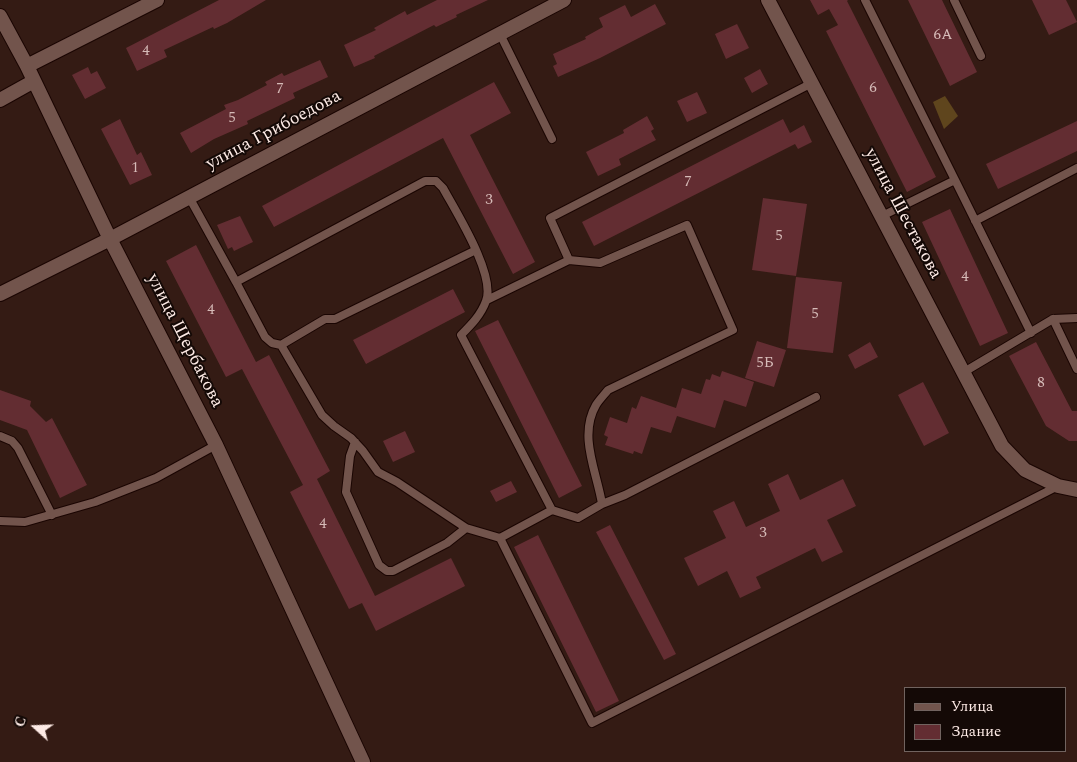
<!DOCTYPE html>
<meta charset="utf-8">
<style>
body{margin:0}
#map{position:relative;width:1077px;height:762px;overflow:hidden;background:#341b14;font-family:Spectral,serif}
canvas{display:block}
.legend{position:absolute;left:904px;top:687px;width:162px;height:65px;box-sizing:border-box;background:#140906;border:1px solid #71635f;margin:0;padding:6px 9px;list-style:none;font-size:15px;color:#fdeae5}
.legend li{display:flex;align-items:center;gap:10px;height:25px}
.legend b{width:25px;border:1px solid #71635f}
.north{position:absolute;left:10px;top:702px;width:50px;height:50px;-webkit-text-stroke:4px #140906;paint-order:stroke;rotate:290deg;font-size:14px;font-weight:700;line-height:20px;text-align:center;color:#fdeae5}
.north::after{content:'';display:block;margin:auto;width:18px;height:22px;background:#fdeae5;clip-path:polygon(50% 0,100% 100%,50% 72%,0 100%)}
</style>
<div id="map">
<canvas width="1077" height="762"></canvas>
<ul class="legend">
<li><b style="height:6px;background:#72544c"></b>Улица</li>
<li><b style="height:14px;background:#632d32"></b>Здание</li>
</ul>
<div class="north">С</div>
</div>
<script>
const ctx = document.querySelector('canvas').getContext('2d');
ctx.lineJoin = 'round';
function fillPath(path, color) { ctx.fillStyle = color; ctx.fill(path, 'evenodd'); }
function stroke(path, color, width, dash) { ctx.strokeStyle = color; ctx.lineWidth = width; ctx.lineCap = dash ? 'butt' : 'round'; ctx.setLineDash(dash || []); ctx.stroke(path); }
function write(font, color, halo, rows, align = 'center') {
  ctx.font = font + ' Spectral,serif'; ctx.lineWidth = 4; ctx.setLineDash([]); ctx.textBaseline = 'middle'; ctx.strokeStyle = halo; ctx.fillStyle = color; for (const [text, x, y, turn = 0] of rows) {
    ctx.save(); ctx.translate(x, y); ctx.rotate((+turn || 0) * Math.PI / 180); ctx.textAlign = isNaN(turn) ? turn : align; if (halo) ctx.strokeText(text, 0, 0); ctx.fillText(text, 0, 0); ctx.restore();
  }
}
fillPath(new Path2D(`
 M945 96 958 116 944 129 933 102Z`), '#5f451d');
fillPath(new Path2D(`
 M219 0H266L227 23 214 29 213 27 164 50 167 57 137 71 126 48Z
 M437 0H488L456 15 457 17 436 27 434 25 374 56 375 58 354 67 344 45 376 30 374 28 405 11 407 15Z
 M810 0H848L847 1 936 177 907 192 826 31 838 25 829 9 818 15Z
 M908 0H942L977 72 950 86Z
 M1032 0H1066L1077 22 1049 35Z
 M655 4 666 24 600 58 558 77 553 66 557 64 553 54 586 39 585 37 603 27 599 18 625 5 631 17Z
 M737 24 749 48 726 59 715 34Z
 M320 60 328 77 293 93 295 98 247 121 248 124 214 139 191 153 180 133 226 109 224 105 238 100 267 85 265 82 282 73 284 76Z
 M88 67 91 74 97 71 106 88 85 99 72 75Z
 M760 69 768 84 752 93 744 78Z
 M494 82 511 113 470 135 535 262 513 274 443 138 274 227 262 206Z
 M697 92 707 113 687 122 677 101Z
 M647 116 654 129 651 131 656 140 619 159 621 165 598 176 586 152 624 133 623 130Z
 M120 119 137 155 141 152 152 175 130 185 101 129Z
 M783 119 790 133 804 125 812 142 798 149 795 144 594 246 582 222Z
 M1077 121V151L998 189 986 164Z
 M763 198 807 204 796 276 752 270Z
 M950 209 1008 333 980 346 922 222Z
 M240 216 253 242 234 251 232 247 228 249 217 225Z
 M196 245 256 362 269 355 330 471 317 479 375 596 451 558 465 586 376 631 362 603 349 609 290 492 303 485 242 369 226 377 166 261Z
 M796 277 842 282 833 353 787 348Z
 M453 289 465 312 366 364 353 340Z
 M498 320 582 486 559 498 475 331Z
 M757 341 786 350 774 387 745 378Z
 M870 342 878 357 855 369 848 355Z
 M1036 342 1072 411H1077V441H1069L1046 426 1009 356Z
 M722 371 754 382 746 407 724 400 715 428 677 416 671 433 651 427 642 454 634 451 633 454 605 445 608 437 604 435 610 417 627 423 632 407 636 409 641 396 676 408 682 388 701 394 706 379 710 380 712 374 720 377Z
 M923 382 949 433 924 446 898 395Z
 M0 390 31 401 30 406 46 422 52 418 87 485 60 498 27 430 0 420Z
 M405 431 415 452 393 462 383 441Z
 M788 474 800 500 843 479 856 506 827 520 843 552 822 562 815 548 756 577 761 588 740 598 727 571 698 586 684 558 726 538 713 511 734 501 746 527 780 511 768 484Z
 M511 481 517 492 496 502 490 491Z
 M610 525 676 654 664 660 596 532Z
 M538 535 619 701 596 712 514 547Z`), '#632d32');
const service = new Path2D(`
 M865 0 955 180 882 216
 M954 0 981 56
 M500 34 552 139
 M955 180 1031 333
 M189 197 236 282 425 181H436L443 188C456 212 496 275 486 301 481 315 471 325 461 335L552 510 500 538 592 723 1058 486
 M975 221 1077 168
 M236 282 265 337 272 343 281 345 325 319H335L476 250
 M487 300 569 260 550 218 812 83
 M1053 319 1077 318
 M281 345 322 415 334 426 351 438 363 451 378 472 397 482 466 528 500 538
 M964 372 1053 319 1077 369
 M0 436 12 441 18 448 52 515
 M355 442 350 456 346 492 379 565 387 571H393L447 543 466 528
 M602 504 625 495 816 397
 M552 510 578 518 602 504C597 472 578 436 596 405 599 400 604 395 608 390L733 330 687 225 600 263 569 260
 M0 521 25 522 95 502 156 478 216 445`);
const minor = new Path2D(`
 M0 16 27 66 110 239 216 445 363 762
 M27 66 157 0
 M0 100 34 81
 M0 294 110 239 564 0`);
const secondary = new Path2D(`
 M768 0 1002 446 1025 470 1058 486 1077 490`);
stroke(service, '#1a0502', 10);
stroke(minor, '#1a0502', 16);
stroke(secondary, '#1a0502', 16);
stroke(service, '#72544c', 8);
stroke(minor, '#72544c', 14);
stroke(secondary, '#72544c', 14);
write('15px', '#d6bbb8', null, [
 ["6А",943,36],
 ["4",146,52],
 ["6",873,89],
 ["7",280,90],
 ["5",232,119],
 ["1",135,169],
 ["7",688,183],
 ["3",489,201],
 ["5",779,237],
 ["4",965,278],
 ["4",211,311],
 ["5",815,315],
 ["5Б",765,364],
 ["8",1041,384],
 ["4",323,525],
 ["3",763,534]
]);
write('18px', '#fdeae5', '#140906', [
 ["улица Грибоедова",274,131,-28],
 ["улица Шестакова",902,214,62],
 ["улица Щербакова",184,341,63]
]);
</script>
